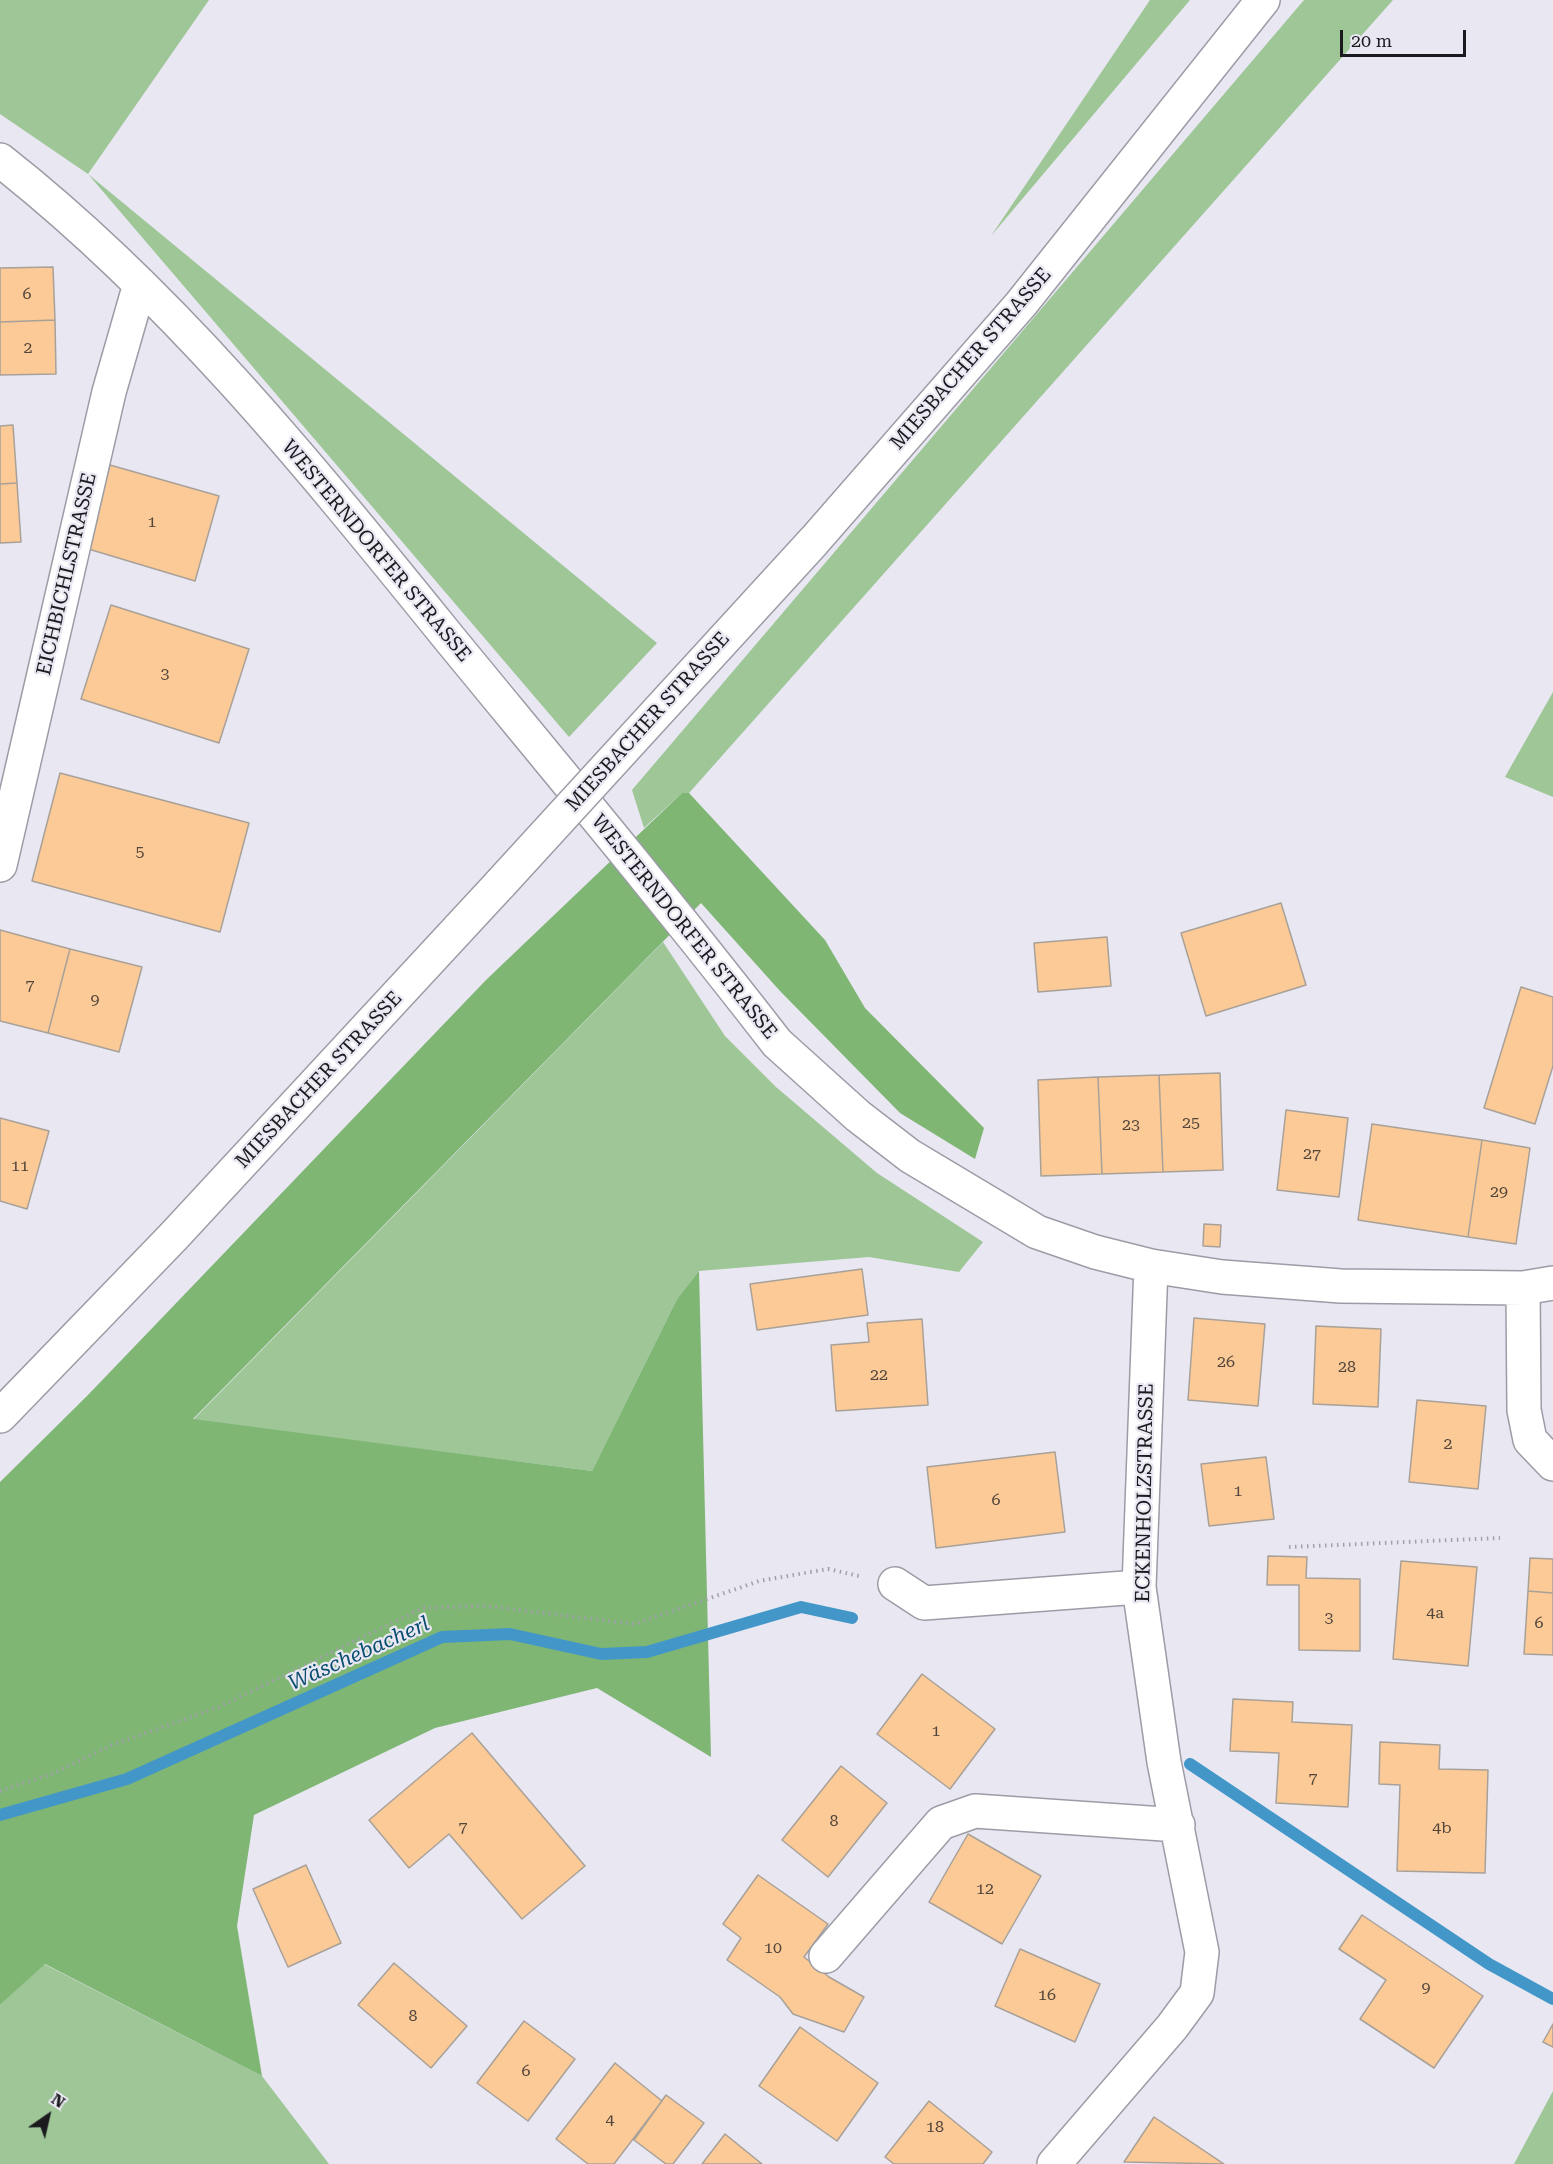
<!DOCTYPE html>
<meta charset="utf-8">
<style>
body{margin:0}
#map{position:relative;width:1553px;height:2164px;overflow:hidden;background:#e8e7f2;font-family:"Roboto Serif",serif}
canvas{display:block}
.north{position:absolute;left:18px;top:2086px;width:60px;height:60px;-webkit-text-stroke:4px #e8e7f2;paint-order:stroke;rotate:34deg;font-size:16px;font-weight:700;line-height:24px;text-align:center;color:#1b1a1e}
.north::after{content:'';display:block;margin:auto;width:21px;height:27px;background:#1b1a1e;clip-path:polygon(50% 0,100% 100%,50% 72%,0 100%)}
.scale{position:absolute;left:1340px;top:30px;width:126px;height:27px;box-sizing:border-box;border:3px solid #1b1a1e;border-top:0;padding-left:8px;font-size:18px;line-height:21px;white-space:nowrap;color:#1b1a1e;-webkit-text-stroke:4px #e8e7f2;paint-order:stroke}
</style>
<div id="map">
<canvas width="1553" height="2164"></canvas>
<div class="north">N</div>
<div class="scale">20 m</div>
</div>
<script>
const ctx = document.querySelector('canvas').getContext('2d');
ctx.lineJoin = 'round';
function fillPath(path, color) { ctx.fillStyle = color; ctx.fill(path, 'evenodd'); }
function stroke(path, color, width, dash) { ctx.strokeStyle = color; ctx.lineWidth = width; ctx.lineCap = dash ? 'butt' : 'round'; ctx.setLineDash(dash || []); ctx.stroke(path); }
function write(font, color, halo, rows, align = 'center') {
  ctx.font = font + ' "Roboto Serif",serif'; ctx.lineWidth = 4.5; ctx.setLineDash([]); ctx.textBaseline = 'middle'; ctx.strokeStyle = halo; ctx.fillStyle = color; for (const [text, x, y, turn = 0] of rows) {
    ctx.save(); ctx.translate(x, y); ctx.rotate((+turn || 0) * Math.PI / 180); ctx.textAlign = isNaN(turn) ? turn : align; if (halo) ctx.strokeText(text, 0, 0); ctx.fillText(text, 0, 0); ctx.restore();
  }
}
fillPath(new Path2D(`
 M0 0H209L88 174 657 643 569 737 88 174 0 114Z
 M1150 0H1190L991 236Z
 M1304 0H1393L689 793H682L644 828 632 790Z
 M1553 692V797L1505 777Z
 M663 942 725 1036 776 1087 877 1173 983 1242 959 1272 869 1257 699 1271 677 1299 592 1471 193 1420Z
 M44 1964 262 2076 329 2164H0V2005Z
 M1553 2091V2164H1514Z`), '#9ec697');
fillPath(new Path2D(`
 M682 793H689L825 940 865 1008 984 1128 975 1159 900 1113 780 991 701 903 193 1419 592 1471 677 1299 699 1271 711 1757 597 1688 435 1728 254 1815 237 1926 262 2076 45 1964 0 2005V1482L87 1396 486 980Z`), '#7fb674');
stroke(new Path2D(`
 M1190 1764 1489 1964 1553 1999
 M0 1815 127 1779 442 1637 510 1634 601 1654 647 1652 801 1607 852 1618`), '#4297c8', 12);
const building = new Path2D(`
 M53 267 55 320 0 322V268Z
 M55 320 56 374 0 375V322Z
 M13 425 17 483 0 484V426Z
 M110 465 219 496 195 581 85 548Z
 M17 483 21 542 0 543V484Z
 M111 605 249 649 219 743 81 699Z
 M60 773 249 823 220 932 32 881Z
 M1281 903 1306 985 1206 1016 1181 933Z
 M0 930 70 949 48 1033 0 1021Z
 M1107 937 1111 986 1038 992 1034 943Z
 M70 949 142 967 119 1052 48 1033Z
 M1521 987 1553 997V1066L1535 1124 1484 1108Z
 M1220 1073 1223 1170 1163 1172 1159 1075Z
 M1159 1075 1163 1172 1102 1174 1098 1077Z
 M1098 1077 1102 1174 1041 1176 1038 1080Z
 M1286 1110 1348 1118 1339 1197 1277 1190Z
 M0 1118 49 1131 27 1209 0 1201Z
 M1372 1124 1482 1140 1468 1237 1358 1220Z
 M1482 1140 1530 1148 1516 1244 1468 1237Z
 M1204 1224 1221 1225 1220 1247 1203 1246Z
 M862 1269 868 1315 757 1330 750 1284Z
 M1194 1318 1265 1324 1258 1406 1188 1400Z
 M922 1319 928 1405 836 1411 831 1345 869 1342 867 1323Z
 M1316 1326 1381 1329 1378 1407 1313 1404Z
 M1417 1400 1486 1406 1478 1489 1409 1482Z
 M1055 1452 1065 1532 936 1548 927 1467Z
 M1266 1457 1274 1519 1209 1526 1201 1464Z
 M1268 1556 1307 1557 1306 1578 1360 1579V1651L1299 1650V1585H1267Z
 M1530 1558 1553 1559V1593L1528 1591Z
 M1401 1561 1477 1567 1468 1666 1393 1659Z
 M1528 1591 1553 1593V1655L1524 1654Z
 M922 1674 995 1729 950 1789 877 1734Z
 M1233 1699 1293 1702 1292 1722 1352 1725 1348 1807 1276 1803 1279 1753 1230 1751Z
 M472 1733 585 1866 522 1919 449 1834 409 1868 369 1820Z
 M1380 1742 1440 1745 1439 1769 1488 1770 1485 1873 1397 1871 1400 1785 1379 1784Z
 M841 1766 887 1803 828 1877 782 1840Z
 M968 1834 1041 1876 1002 1944 929 1902Z
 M306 1865 341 1943 288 1967 253 1889Z
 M758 1875 828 1924 804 1957 829 1977 864 1997 844 2032 793 2014 780 1997 727 1960 741 1938 723 1924Z
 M1362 1915 1483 1996 1434 2068 1360 2019 1386 1980 1339 1949Z
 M1020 1949 1100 1984 1075 2042 995 2006Z
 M394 1963 467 2026 431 2068 358 2005Z
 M524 2021 575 2059 528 2121 477 2083Z
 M1553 2024V2047L1543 2042Z
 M800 2027 878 2083 837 2141 759 2086Z
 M615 2063 662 2101 614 2164H588L556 2139Z
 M666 2095 704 2123 673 2164H666L634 2140Z
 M929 2101 992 2152 983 2164H894L885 2157Z
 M1154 2117 1224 2164 1124 2162Z
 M725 2134 762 2164H702Z`);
fillPath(building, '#fbca96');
stroke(building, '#a9a199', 1.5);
const minor = new Path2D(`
 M0 160C172 295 312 469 449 638 559 772 671 906 777 1043L858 1116 910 1156 1037 1232 1095 1252 1151 1266 1222 1277 1341 1286 1523 1288 1553 1283
 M0 865 109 392 140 284
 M1523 1288 1524 1410 1530 1440 1553 1464
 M895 1584 924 1603 1139 1587
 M826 1956 941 1823 975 1811 1178 1825
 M1054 2164 1172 2027 1197 1993 1202 1952 1164 1762 1139 1587 1151 1266`);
const secondary = new Path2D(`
 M673 695 814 541 1021 304 1263 0
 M0 1416 174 1236 501 883`);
stroke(minor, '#9c9ca6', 36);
stroke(secondary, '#9c9ca6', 36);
stroke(new Path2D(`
 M1289 1547 1500 1538
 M0 1791 54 1773 112 1745 219 1707 423 1608 486 1606 635 1624 759 1581 828 1569 859 1576`), '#a2a1aa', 4, [1.5, 4.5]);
stroke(minor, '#fff', 33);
stroke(secondary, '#fff', 33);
const secondaryBridge = new Path2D(`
 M501 883 673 695`);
stroke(secondaryBridge, '#9c9ca6', 36, []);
stroke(secondaryBridge, '#fff', 33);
write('16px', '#53463c', null, [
 ["6",27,294],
 ["2",28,348],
 ["1",152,522],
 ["3",165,674],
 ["5",140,852],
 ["7",30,985],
 ["9",95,1000],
 ["25",1191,1123],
 ["23",1131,1125],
 ["27",1312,1154],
 ["11",20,1166],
 ["29",1499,1192],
 ["26",1226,1362],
 ["28",1347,1367],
 ["22",879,1375],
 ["2",1448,1444],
 ["1",1238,1491],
 ["6",996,1500],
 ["4a",1435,1613],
 ["3",1329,1618],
 ["6",1539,1623],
 ["1",936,1731],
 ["7",1313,1778],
 ["8",834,1821],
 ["7",463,1827],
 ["4b",1442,1828],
 ["12",985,1889],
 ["10",773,1948],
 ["9",1426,1988],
 ["16",1047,1995],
 ["8",413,2016],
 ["6",526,2071],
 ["4",610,2120],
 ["18",935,2127]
]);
write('20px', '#1b1a1e', '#e8e7f2', [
 ["MIESBACHER STRASSE",971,359,-49],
 ["WESTERNDORFER STRASSE",376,551,50],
 ["EICHBICHLSTRASSE",67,574,-77],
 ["MIESBACHER STRASSE",648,722,-48],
 ["WESTERNDORFER STRASSE",684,927,51],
 ["MIESBACHER STRASSE",319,1080,-47],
 ["ECKENHOLZSTRASSE",1145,1493,-89]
]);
write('italic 21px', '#0a4e6f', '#e8e7f2', [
 ["Wäschebacherl",359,1654,-24]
]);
</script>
